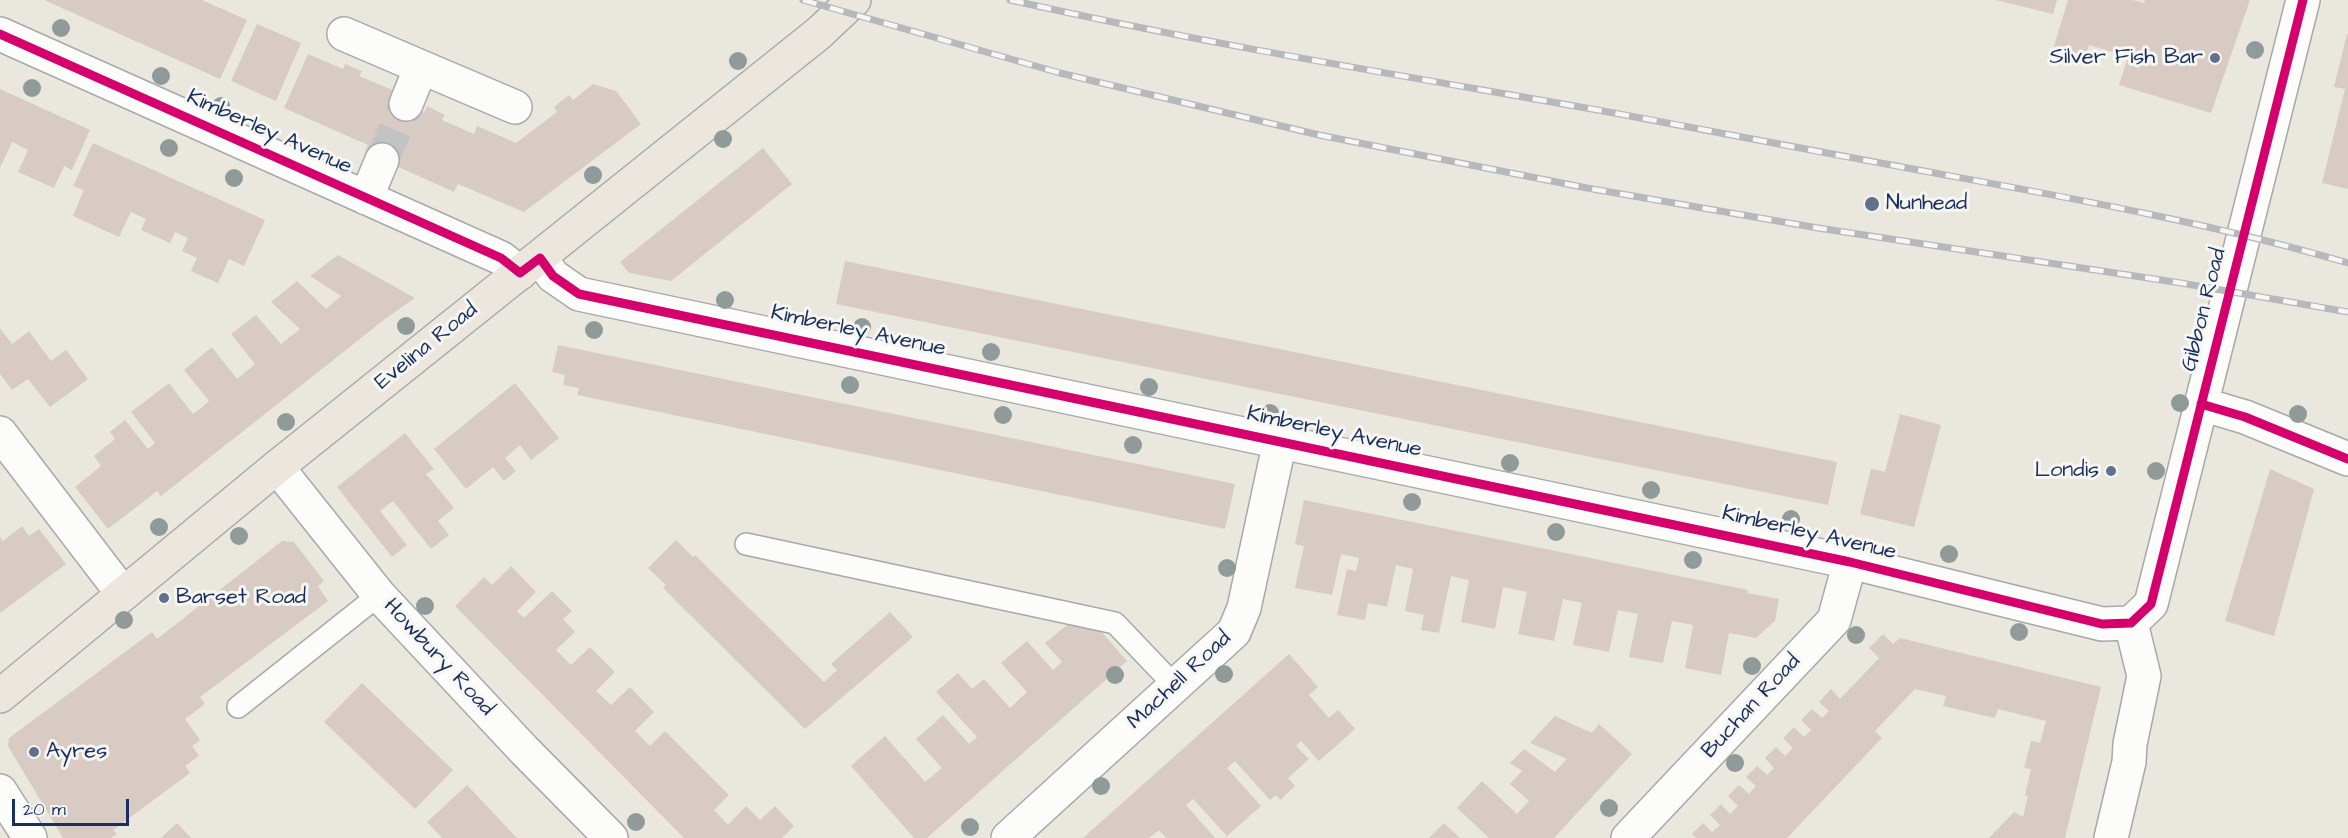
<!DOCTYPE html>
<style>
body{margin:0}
#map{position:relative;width:2348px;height:838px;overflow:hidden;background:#eae8de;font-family:"Architects Daughter",sans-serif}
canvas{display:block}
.scale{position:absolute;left:12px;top:799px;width:117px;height:27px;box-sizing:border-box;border:3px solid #1b2f5e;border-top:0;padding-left:8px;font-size:18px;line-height:21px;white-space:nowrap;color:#1b2f5e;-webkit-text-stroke:4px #f6f6f2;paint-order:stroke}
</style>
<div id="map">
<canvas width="2348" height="838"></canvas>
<div class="scale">20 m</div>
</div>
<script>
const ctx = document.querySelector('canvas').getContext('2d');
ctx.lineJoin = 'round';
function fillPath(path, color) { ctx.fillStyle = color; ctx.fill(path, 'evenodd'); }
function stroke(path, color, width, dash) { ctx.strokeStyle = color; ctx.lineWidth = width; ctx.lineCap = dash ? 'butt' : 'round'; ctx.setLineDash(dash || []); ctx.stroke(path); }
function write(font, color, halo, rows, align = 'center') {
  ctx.font = font + ' "Architects Daughter",sans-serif'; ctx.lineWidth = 6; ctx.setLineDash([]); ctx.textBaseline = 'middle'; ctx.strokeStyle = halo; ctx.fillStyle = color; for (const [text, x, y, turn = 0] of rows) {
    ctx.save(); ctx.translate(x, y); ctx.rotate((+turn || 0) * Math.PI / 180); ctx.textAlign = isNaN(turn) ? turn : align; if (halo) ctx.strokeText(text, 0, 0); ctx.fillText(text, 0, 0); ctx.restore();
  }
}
fillPath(new Path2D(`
 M44 0H202L247 20 220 79Z
 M1996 0H2057L2053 14Z
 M2068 0H2133L2144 3 2145 0H2250L2211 113 2119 85 2128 57 2089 45 2084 65 2051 56Z
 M257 24 301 43 276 101 231 81Z
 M2347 34H2348V189L2322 183 2345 89 2334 87Z
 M308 54 343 69 345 64 362 71 359 76 395 91 406 104 424 113 427 106 445 115 442 120 474 134 477 126 516 143 557 112 554 107 569 95 573 100 593 84 616 91 641 124 524 212 458 184 454 192 365 152 368 145 284 108Z
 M0 89 90 130 72 170 64 166 54 188 18 172 28 150 12 142 0 168Z
 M93 143 265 220 244 266 229 259 218 283 191 271 197 258 182 251 188 238 175 232 170 243 141 230 146 219 131 212 119 237 73 216 84 190 73 186Z
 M763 148 792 184 671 281 629 273 620 262Z
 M338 255 415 298 389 316 161 496 157 491 108 529 75 487 101 466 94 456 115 439 110 432 125 420 148 449 155 443 131 412 169 383 193 414 201 408 209 401 184 370 212 347 237 379 255 364 231 334 256 315 281 344 300 329 271 302 297 281 326 309 341 296 310 276Z
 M845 261 1837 462 1828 505 836 304Z
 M0 328 12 344 29 331 51 361 66 350 88 379 50 407 28 379 12 390 0 374Z
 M558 345 1235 484 1225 529 577 395 579 388 563 385 565 375 552 372Z
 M515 383 559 438 531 460 520 445 505 458 516 471 504 481 493 467 466 489 434 449Z
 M1900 414 1941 425 1914 527 1860 514 1871 469 1885 472Z
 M405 433 434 469 426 474 454 508 438 521 449 535 431 549 393 501 380 511 407 545 392 557 337 487Z
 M2270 469 2314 489 2274 636 2225 621Z
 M1304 500 1748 590 1747 593 1779 599 1775 621 1756 638 1729 633 1721 675 1685 668 1693 625 1672 621 1663 663 1629 657 1638 614 1618 610 1609 652 1573 645 1582 603 1563 599 1554 641 1518 634 1527 592 1503 587 1495 629 1461 622 1469 580 1451 576 1439 633 1421 630 1424 615 1405 611 1413 569 1396 565 1387 607 1368 603 1365 620 1337 615 1347 569 1356 571 1359 558 1341 554 1332 595 1295 588 1304 546 1295 544Z
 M22 526 29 536 39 529 66 564 0 613V537L3 541Z
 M676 540 693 557 695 555 824 682 837 670 831 664 890 612 913 637 805 729 663 588 666 585 648 568Z
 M282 541 294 542 324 581 318 586 328 601 200 697 205 704 185 719 200 740 192 746 199 756 185 766 190 773 113 830 117 834 111 838H63L8 746 9 738 152 632 157 639Z
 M511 566 536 592 517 611 524 618 552 591 572 611 563 619 575 632 556 650 571 665 590 647 615 672 596 691 611 705 630 687 654 712 635 731 650 746 665 731 729 795 714 810 728 825 746 806 760 820 775 806 794 826 782 838H684L455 606 484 577 492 585Z
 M1067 625 1099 629 1127 661 927 838H914L851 766 885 736 925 782 942 768 916 739 930 727 943 715 969 744 977 737 936 692 958 673 972 689 984 679 1010 708 1027 692 1001 663 1027 641 1053 670 1062 662 1045 643Z
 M1883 634 1893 644 1900 638 2101 687 2065 838H1989L2014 812 2023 817 2028 796 2025 795 2031 769 2024 768 2031 741 2040 743 2046 721 1998 709 1995 718 1943 706 1946 696 1915 689 1875 731 1882 738 1787 838H1696L1692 834 1703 823 1712 832 1720 825 1710 815 1721 804 1730 814 1738 806 1728 796 1739 785 1749 794 1756 786 1746 777 1757 766 1767 775 1774 768 1765 758 1776 747 1785 756 1793 748 1783 738 1794 727 1804 737 1811 730 1801 720 1812 709 1822 718 1829 711 1819 702 1831 689 1840 699 1879 658 1869 648Z
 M1289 654 1318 687 1309 695 1329 718 1338 710 1355 729 1319 761 1301 741 1296 746 1309 759 1288 778 1295 786 1280 800 1276 795 1270 800 1235 761 1227 768 1261 806 1227 836 1193 799 1186 805 1215 838H1166L1159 830 1149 838H1083Z
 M362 683 453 770 415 809 324 722Z
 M1555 716 1592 733 1599 724 1632 754 1554 838H1489L1457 808 1482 781 1517 814 1529 801 1510 784 1522 771 1510 763 1524 749 1555 772 1567 759 1530 743Z
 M467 785 517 838H442L427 822Z
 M177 823 191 838H161Z
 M1444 823 1460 838H1429Z`), '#d8cbc3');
stroke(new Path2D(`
 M382 160 406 104`), '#c1c3c4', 33, [33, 16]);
const service = new Path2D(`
 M746 544 1115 623 1176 687
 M238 707 379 595`);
const minor = new Path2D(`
 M0 34 501 258 520 273
 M344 34 421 67
 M406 104 421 67 515 107
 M366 198 382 160
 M0 433 123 594
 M277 467 379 595 524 750 611 838
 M0 791 30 838
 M1008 838 1234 632 1244 608 1280 441
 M1628 838 1834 620 1850 562
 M2111 838 2129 762 2130 744 2144 676 2131 623`);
const tertiary = new Path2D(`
 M540 258 553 276 579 294 1850 562 2102 624 2131 623 2151 604 2303 0
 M2201 404 2245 417 2348 459`);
const primary = new Path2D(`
 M0 696 277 467 819 33 854 0`);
stroke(service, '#a7a9a9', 24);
stroke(minor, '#a7a9a9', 36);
stroke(tertiary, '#a7a9a9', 36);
stroke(primary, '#a7a9a9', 36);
stroke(service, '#fcfcfa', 21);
stroke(minor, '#fcfcfa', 33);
stroke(tertiary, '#fcfcfa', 33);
stroke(primary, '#ede6de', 33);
const rail = new Path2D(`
 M803 0 1060 73 1319 135 1587 188 1818 228 2181 283 2348 312
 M1010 0C1206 44 1405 76 1603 111 1697 128 1792 147 1886 164 2041 193 2197 219 2348 263`);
stroke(rail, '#b6b8bc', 7);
stroke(rail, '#f6f6f2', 4.5, [14]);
stroke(new Path2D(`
 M0 34 501 258 520 273 540 258 553 276 579 294 1850 562 2102 624 2131 623 2151 604 2303 0
 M2201 404 2245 417 2348 459`), '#d6006c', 9);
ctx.fillStyle = '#8f9a99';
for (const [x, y] of [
 [61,28],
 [2255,50],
 [738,61],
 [161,76],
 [32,88],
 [221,106],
 [723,139],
 [169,148],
 [593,175],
 [234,178],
 [725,300],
 [406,326],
 [862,327],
 [594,330],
 [991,352],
 [850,385],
 [1149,387],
 [2180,403],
 [1270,413],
 [2298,414],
 [1003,415],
 [286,422],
 [1133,445],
 [1510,463],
 [2156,471],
 [1651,490],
 [1412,502],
 [1791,519],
 [159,527],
 [1556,532],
 [239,536],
 [1949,554],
 [1693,560],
 [1227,568],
 [425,606],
 [124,620],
 [2019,632],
 [1856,635],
 [1752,666],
 [1224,674],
 [1115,675],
 [1735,763],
 [1101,786],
 [1609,808],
 [636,822],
 [970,827]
]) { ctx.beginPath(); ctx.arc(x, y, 9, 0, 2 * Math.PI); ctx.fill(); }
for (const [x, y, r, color] of [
 [2215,58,6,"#63708b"],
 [1872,204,8,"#63708b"],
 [2111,471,6,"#63708b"],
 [164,598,6,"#63708b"],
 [34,752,6,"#63708b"]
]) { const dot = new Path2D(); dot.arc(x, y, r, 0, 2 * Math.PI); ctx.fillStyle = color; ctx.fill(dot); stroke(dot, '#f6f6f2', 2); }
write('22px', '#1b2f5e', '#f6f6f2', [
 ["Silver Fish Bar",2203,58,"right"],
 ["Nunhead",1886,204],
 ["Londis",2099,471,"right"],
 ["Barset Road",176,598],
 ["Ayres",46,752]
], 'left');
write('22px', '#1b2f5e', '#f6f6f2', [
 ["Kimberley Avenue",269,133,24],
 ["Gibbon Road",2205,310,-76],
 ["Kimberley Avenue",858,332,12],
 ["Evelina Road",427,347,-39],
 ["Kimberley Avenue",1334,433,12],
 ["Kimberley Avenue",1809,534,13],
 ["Howbury Road",438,658,47],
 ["Machell Road",1180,681,-43],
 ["Buchan Road",1752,707,-47]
]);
</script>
